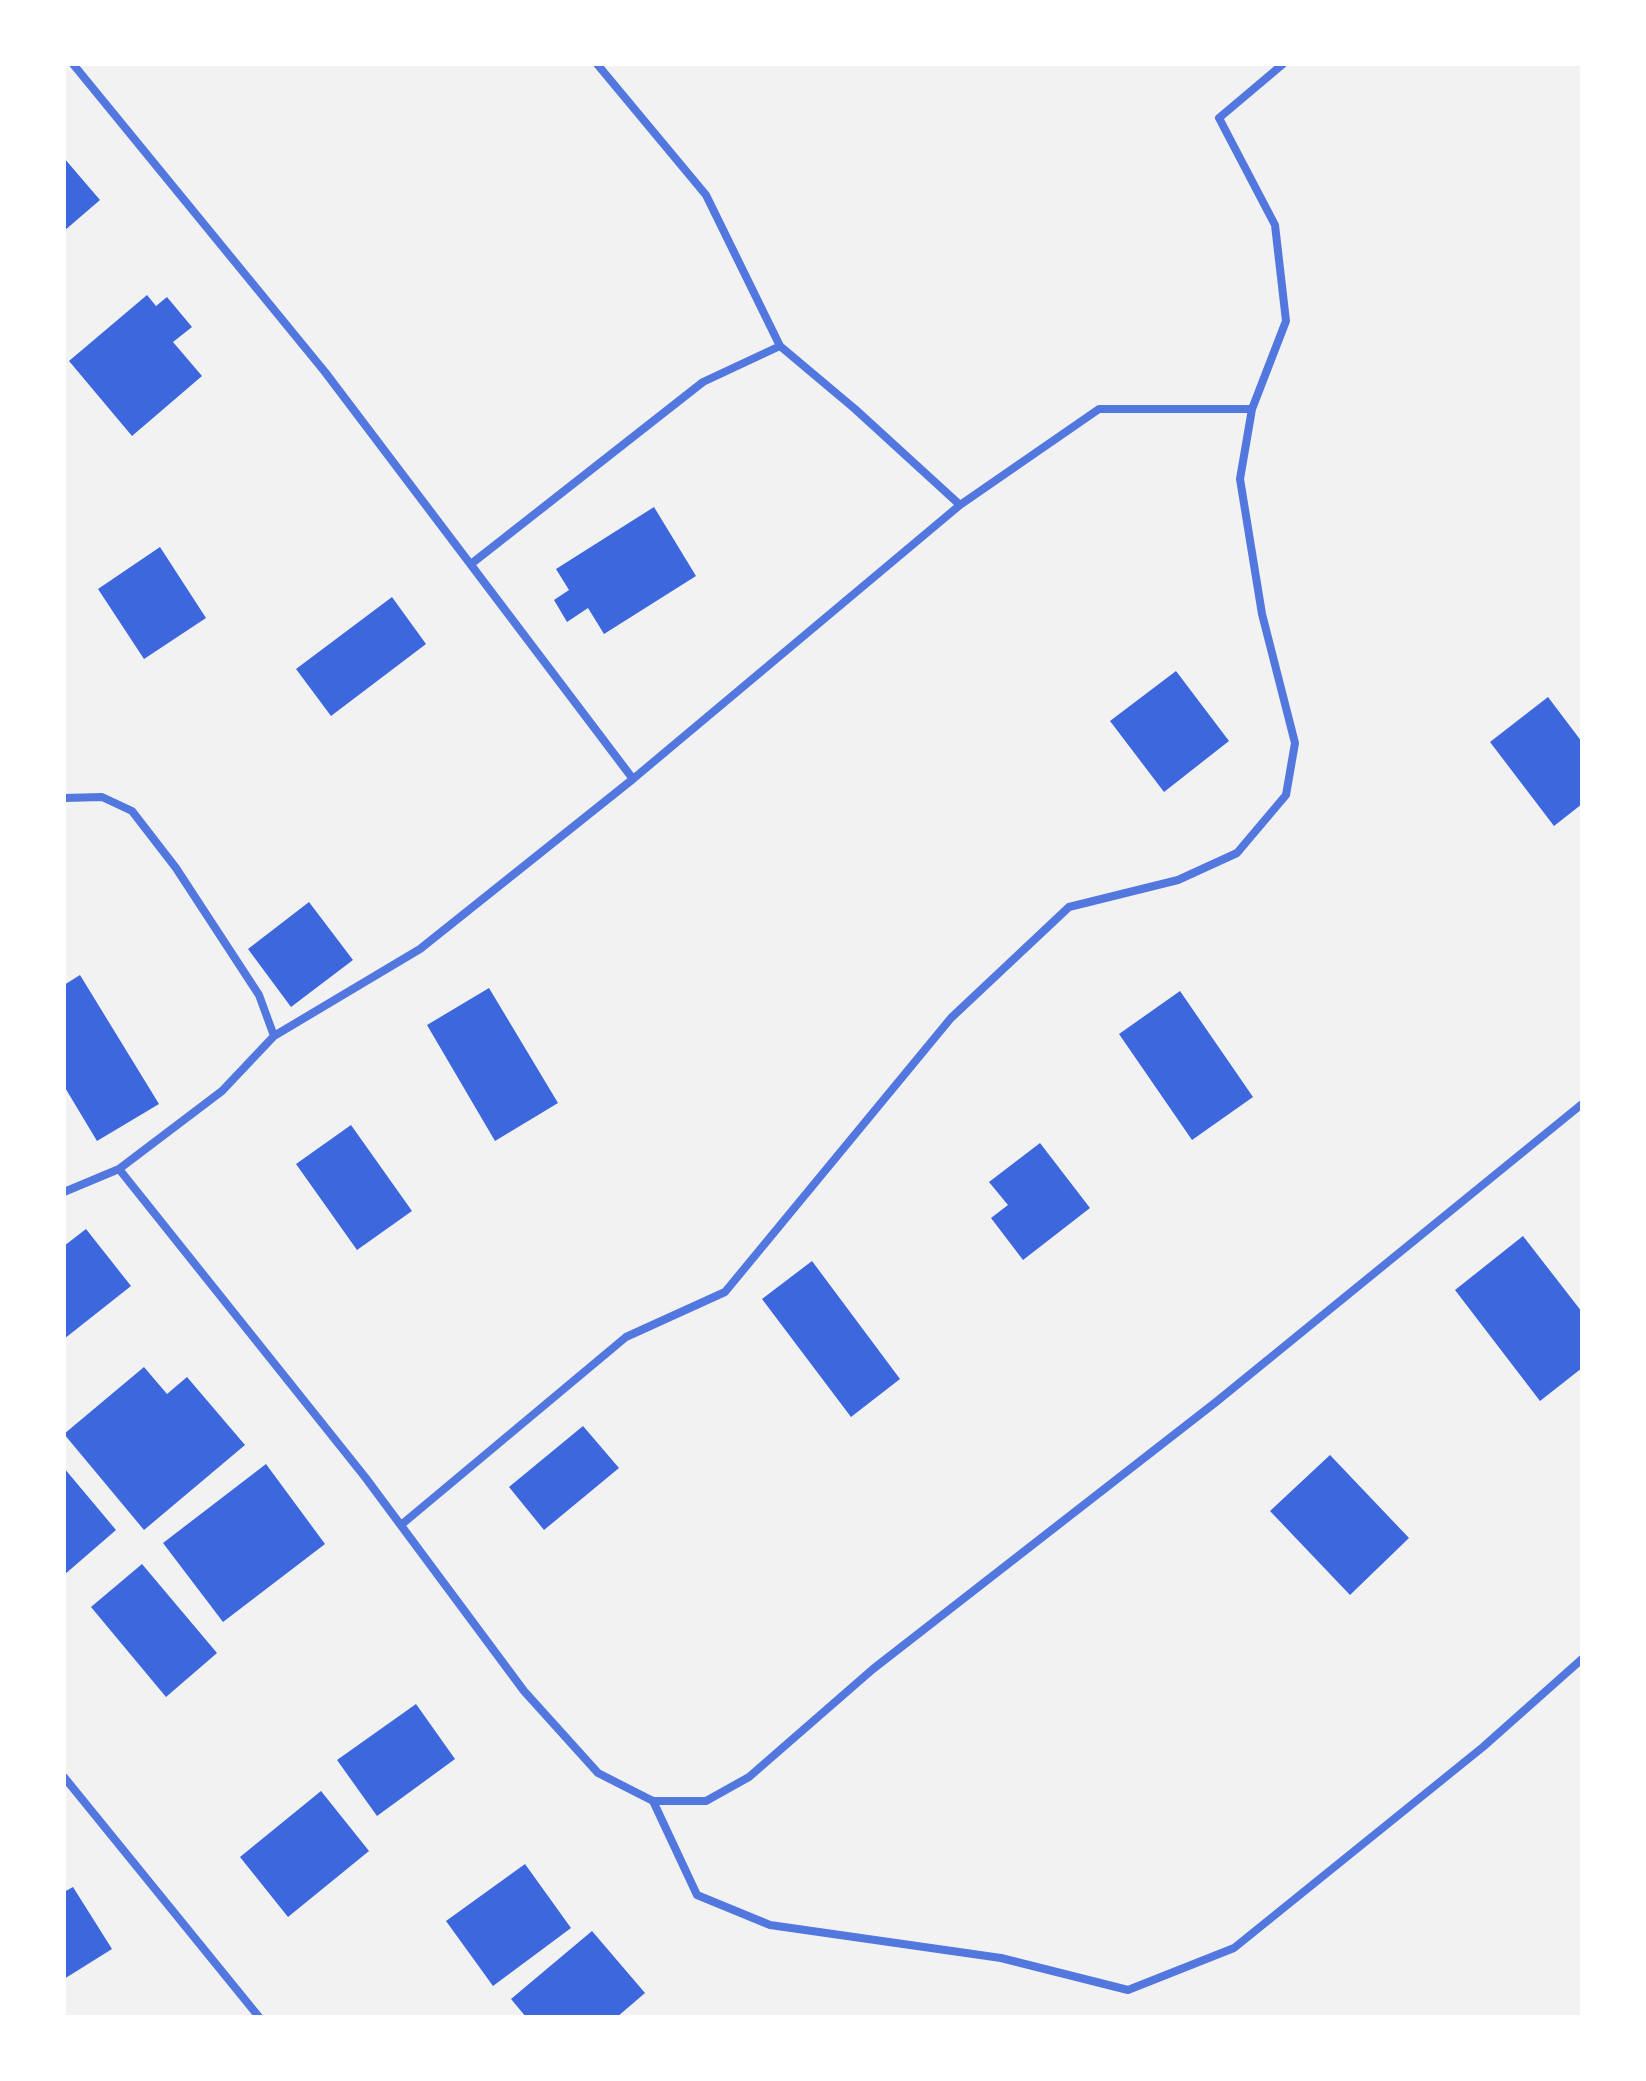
<!DOCTYPE html>
<style>
body{margin:0}
#map{position:relative;width:1646px;height:2081px;overflow:hidden;background:#f2f2f2;font-family:Montserrat,sans-serif}
canvas{display:block}
.frame{position:absolute;inset:0;border:66px solid #fff;pointer-events:none}
</style>
<div id="map">
<canvas width="1646" height="2081"></canvas>
<div class="frame"></div>
</div>
<script>
const ctx = document.querySelector('canvas').getContext('2d');
ctx.lineJoin = 'round';
function fillPath(path, color) { ctx.fillStyle = color; ctx.fill(path, 'evenodd'); }
function stroke(path, color, width, dash) { ctx.strokeStyle = color; ctx.lineWidth = width; ctx.lineCap = dash ? 'butt' : 'round'; ctx.setLineDash(dash || []); ctx.stroke(path); }
fillPath(new Path2D(`
 M64 158 100 200 64 231Z
 M147 295 156 306 167 297 192 327 173 342 202 376 132 436 69 361Z
 M654 507 696 576 604 634 588 608 567 622 554 600 569 590 556 569Z
 M160 547 206 618 144 659 98 589Z
 M392 597 426 644 331 716 296 669Z
 M1176 671 1229 741 1164 792 1110 721Z
 M1548 697 1582 742V804L1554 826 1490 742Z
 M309 902 353 960 291 1007 248 949Z
 M80 975 159 1104 97 1141 64 1086V985Z
 M489 988 558 1103 495 1141 427 1025Z
 M1180 991 1253 1097 1192 1140 1119 1034Z
 M351 1125 412 1211 357 1250 296 1164Z
 M1040 1143 1090 1208 1023 1260 991 1218 1008 1205 989 1182Z
 M86 1229 131 1286 64 1339V1246Z
 M1523 1236 1582 1312V1368L1540 1401 1455 1290Z
 M812 1261 900 1379 851 1417 762 1299Z
 M144 1367 167 1394 187 1377 245 1445 144 1530 64 1434Z
 M583 1426 619 1468 544 1530 509 1487Z
 M1330 1455 1409 1538 1350 1595 1270 1511Z
 M266 1464 325 1544 223 1622 163 1543Z
 M64 1468 116 1530 64 1575Z
 M142 1564 217 1653 166 1697 91 1607Z
 M416 1704 455 1759 377 1816 337 1760Z
 M321 1791 369 1851 288 1917 240 1857Z
 M525 1864 571 1928 493 1986 446 1921Z
 M73 1887 112 1949 64 1979V1892Z
 M592 1931 645 1993 617 2017H526L511 1999Z`), '#3d67dc');
stroke(new Path2D(`
 M73 64 325 372 633 779 420 949 274 1036
 M780 346 855 409 960 505 1099 409H1252L1286 321 1275 225 1219 118 1283 64
 M471 564 703 382 780 346 706 195 597 64
 M633 779 960 505
 M64 798 102 797 132 811 176 868 259 995 274 1036 222 1091 119 1169 64 1192
 M119 1169 365 1477 524 1691 598 1773 653 1801H706L749 1777 873 1669 1216 1402 1582 1104
 M401 1525 626 1337 725 1292 951 1018 1069 907 1178 880 1237 853 1286 795 1295 743 1262 614 1240 479 1252 409
 M64 1777 259 2017
 M653 1801 697 1895 770 1925 1001 1958 1128 1990 1234 1948 1483 1747 1582 1659`), '#5277de', 8);
</script>
